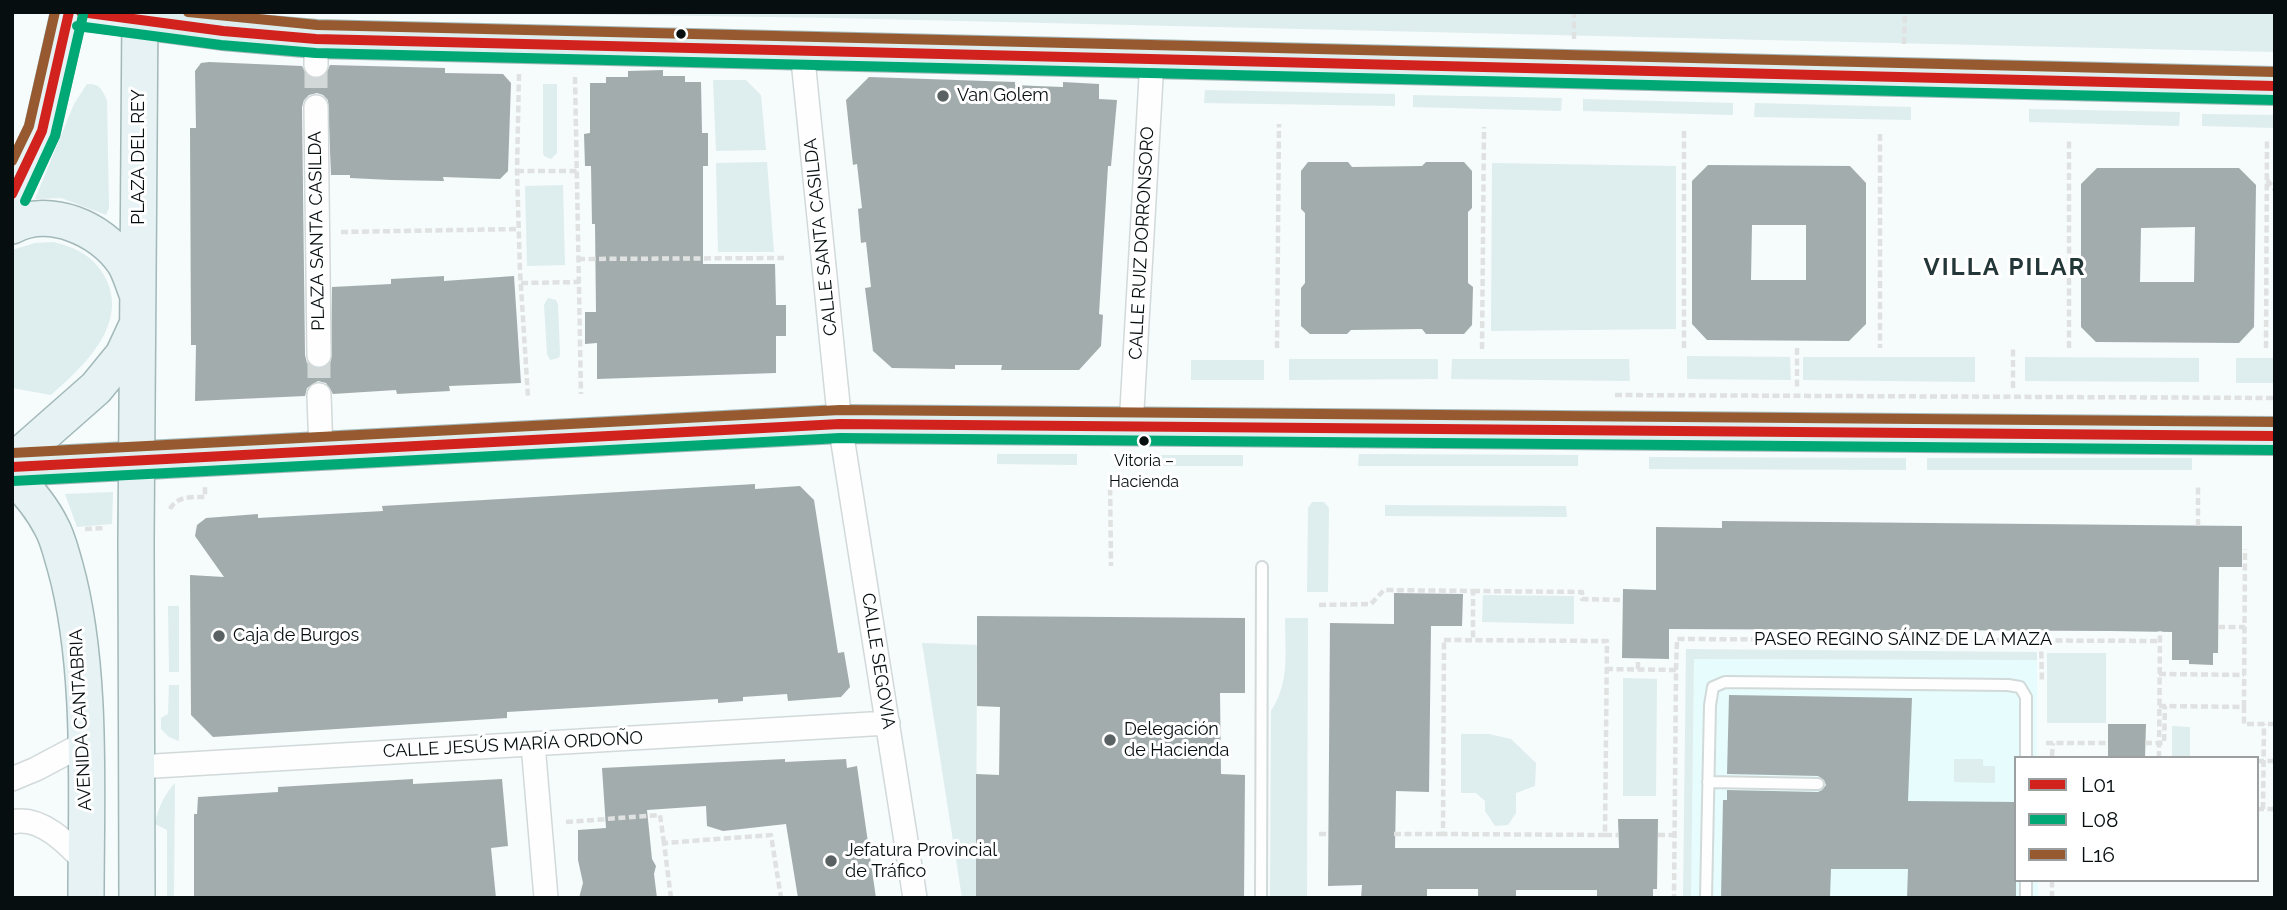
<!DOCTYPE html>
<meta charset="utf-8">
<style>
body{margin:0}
#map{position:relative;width:2287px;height:910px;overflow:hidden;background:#f6fbfc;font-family:Raleway,sans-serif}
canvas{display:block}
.frame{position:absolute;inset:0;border:14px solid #060e0f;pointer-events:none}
.legend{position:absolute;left:2014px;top:756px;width:245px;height:126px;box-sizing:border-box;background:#fff;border:2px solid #9b9f9f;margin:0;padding:9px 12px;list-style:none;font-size:21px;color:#060e0f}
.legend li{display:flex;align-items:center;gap:14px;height:35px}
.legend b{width:35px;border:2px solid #9b9f9f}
</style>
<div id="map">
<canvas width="2287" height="910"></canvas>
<div class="frame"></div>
<ul class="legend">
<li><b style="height:9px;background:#d1221d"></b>L01</li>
<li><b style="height:9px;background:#00a876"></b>L08</li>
<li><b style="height:9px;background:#975a30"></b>L16</li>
</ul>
</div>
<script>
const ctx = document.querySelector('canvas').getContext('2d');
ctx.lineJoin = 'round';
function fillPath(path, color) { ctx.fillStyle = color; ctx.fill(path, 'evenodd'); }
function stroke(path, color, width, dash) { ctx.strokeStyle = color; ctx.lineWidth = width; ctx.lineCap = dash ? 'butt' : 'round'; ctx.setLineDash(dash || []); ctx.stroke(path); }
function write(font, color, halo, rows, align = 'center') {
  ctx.font = font + ' Raleway,sans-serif'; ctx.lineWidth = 6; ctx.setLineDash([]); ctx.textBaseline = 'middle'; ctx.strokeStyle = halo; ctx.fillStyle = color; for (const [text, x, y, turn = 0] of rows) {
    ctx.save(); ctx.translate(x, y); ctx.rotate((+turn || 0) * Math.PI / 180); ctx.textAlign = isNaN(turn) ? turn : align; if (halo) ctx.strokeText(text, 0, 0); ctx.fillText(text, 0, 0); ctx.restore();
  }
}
fillPath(new Path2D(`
 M1694 659 2037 660V758H2016V880H2038V898H1691Z`), '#e7fcfd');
fillPath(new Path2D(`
 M444 12H2275V52L835 18Z
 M713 80H746L761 95 766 150 716 151Z
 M87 84C100 83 102 90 107 100L109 208 106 215 61 198 35 199 74 104Z
 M543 84H557V153L551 159 544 156 543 153Z
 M1205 90 1395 94V106L1204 103Z
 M1413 95 1562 98 1561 111 1413 107Z
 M1583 99 1733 103V115L1583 111Z
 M1755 103 1911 107V120L1754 117Z
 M2029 109 2180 112 2179 126 2029 122Z
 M2202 114 2275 115V128L2202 126Z
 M767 162 774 252H718L716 163Z
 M1492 163 1676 166V329L1491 331Z
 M563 185 565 265 527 266 525 186Z
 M53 242C75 247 94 256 105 277 130 324 83 367 51 395L12 388V250L35 243Z
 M548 298 556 300 558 304 560 354 559 358 550 360 547 354 544 305Z
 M1687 356 1790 357 1791 380 1687 379Z
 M1803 357H1975V382L1803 380Z
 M2025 357 2199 358V382L2025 381Z
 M2236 358H2275V383H2236Z
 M1289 359H1438V379L1289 380Z
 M1452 359H1629L1630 381 1451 379Z
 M1191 360H1264V380H1191Z
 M997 454H1077V465L997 464Z
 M1359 454 1578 455V466H1358Z
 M1156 455H1243V466H1156Z
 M1649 457 1906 458V470L1649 469Z
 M1927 458H2192V470H1927Z
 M113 492 112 524 77 527 65 494Z
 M1312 502H1324L1329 508 1328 592H1307L1308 508Z
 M1385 505 1566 506 1567 517 1385 516Z
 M1483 595 1574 596V624L1482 622Z
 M168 606H179V672H169Z
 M1285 618H1308L1307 898H1270L1271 711C1290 682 1285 652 1285 618Z
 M922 643 977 645 976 898H962Z
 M1686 649 2037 652V660L1694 659 1691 898H1683Z
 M2047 653H2106V723H2047Z
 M1623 678 1657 679 1656 796H1623Z
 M169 685H179V741L169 737 161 729V718L168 714Z
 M2172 726 2190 727V758H2172Z
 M1461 734H1489L1511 739 1536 763 1535 786 1516 793V813L1508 825 1495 826 1485 811V801L1476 793H1461Z
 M1954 759H1983V766H1995V783L1954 782Z
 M175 783 174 898H167V830L155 824C158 808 164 795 175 783Z`), '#deedee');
fillPath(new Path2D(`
 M209 62 302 66 308 77 315 79 324 77 330 65 445 68V73L503 74 511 83 508 171 500 179 443 177 444 181 391 180 350 178V175H331L328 100 323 95 317 93 309 95 304 100 302 107 305 355 307 363 318 369 326 367 331 361 332 287 391 284V279L444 276V281L514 276 521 383 449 386 450 391 397 394 396 390 333 394 326 383 318 381 307 388 305 396 195 401 196 345H191L190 128H196L195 71 201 63Z
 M663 70V76H685V82H701L702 133H708V166H703V264H775L776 305H786V336H776V373L597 379V343L585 344V312H596L595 224H592L591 166H585L584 134 590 133V83H606V77H628V71Z
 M869 77 1015 82V85L1036 86 1063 87V82L1099 84V99L1117 100 1111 166H1108L1099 314 1103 315 1101 346 1079 370H1001L1002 365H955V369L892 368 873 351 865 288 871 287 866 242 861 243 858 209 862 208 857 164 853 165 846 100Z
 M1308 162H1348L1352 167 1422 166 1426 162H1464L1472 171V208L1468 212V283L1473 287 1472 325 1464 334H1426L1422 329 1351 330 1347 334H1310L1301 326V288L1305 283V213L1301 209V171Z
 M1708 165 1850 166 1866 183V324L1849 341 1707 340 1692 324V181ZM1752 225H1806V280H1751Z
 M2097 168H2239L2256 185 2254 327 2239 343 2096 342 2081 327V184ZM2195 227 2194 282H2140L2141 228Z
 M755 484V489L800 486 814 500 838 653 844 652 850 687 841 697 788 701 787 694 743 697V701L718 703V699L608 706 507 712V718L213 737 191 715 190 575 224 577 195 536 197 525 206 518 258 514V518L383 511 382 506Z
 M1722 521 2242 526V567H2219L2218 653H2213V665L2189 664V660H2172V632L2111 631 1669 629V659L1622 658 1623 589 1656 590V527L1722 528Z
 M1394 593 1463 594 1462 626H1431L1429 792 1396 791 1395 848H1619L1618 819H1658L1657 889H1653V898H1597V890H1516V898H1478V889H1427V898H1361L1362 885 1328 886 1330 623 1394 624Z
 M977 616 1245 618V693H1220L1221 774 1245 775 1244 898H976V774L999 775 1000 707 977 706Z
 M1729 695 1912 698 1908 801 2016 802V898H1907L1908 869H1831L1830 898H1721L1723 800H1727V790L1818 792 1822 790 1826 785 1824 780 1818 776 1727 774Z
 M2108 724H2146L2145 758H2108Z
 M785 759V762L846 759 847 768 857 766 876 898H798L786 824 723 831 707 826 706 806 647 810 652 859 656 866 654 874 657 898H579L583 883 578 860V830L606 828 602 768Z
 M413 779V784L502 779 508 846 491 848 496 898H194V814H197L198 797 278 792V787Z`), '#a3acad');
stroke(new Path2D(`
 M316 65V107
 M319 355V395`), '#d2d7d8', 23, [23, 11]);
const service = new Path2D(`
 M1708 782 1818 784
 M1261 898 1262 567
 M1706 898 1710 705 1713 687 1725 682 2008 685 2020 687 2026 697V758
 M2026 898V880`);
const minor = new Path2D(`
 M316 39V65
 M802 50 840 424 915 898
 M316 107 319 355
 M319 395 321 452
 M1131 427 1152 60
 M533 744 546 898
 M138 767 888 723
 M12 779 36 769 85 743
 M12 822C41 815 68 844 86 863`);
const primary = new Path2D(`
 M79 12 140 20
 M12 195 42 131 69 12
 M12 226C50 206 101 229 123 261 129 269 132 281 136 291
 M12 462 96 388 123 355 136 327
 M12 475C28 491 41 506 51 526 58 538 61 553 65 566 93 666 86 794 86 898
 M137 898 136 541 140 12`);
const trunk = new Path2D(`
 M140 20 223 31 316 39 2275 86
 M12 467 840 424 2275 436`);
stroke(service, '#d2d9d9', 14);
stroke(minor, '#d2d9d9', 26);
stroke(primary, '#a2b8b9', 38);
stroke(trunk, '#a2b8b9', 40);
stroke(new Path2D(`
 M1574 39V12
 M1904 44 1905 12
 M519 74 517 171 520 271 528 397
 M575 77 581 394
 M1880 134V348
 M517 171H577
 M2267 180 2275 190
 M341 232 519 229
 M578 259 784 258
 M521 283 579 282
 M1277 348 1279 124
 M1684 348V130
 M1797 348V387
 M2069 348V138
 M2266 348 2267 139
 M1482 349 1484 127
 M2013 388V348
 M1615 395 2275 398
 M1110 478 1111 566
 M170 509C177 496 191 497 205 497V487
 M2198 526V484
 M85 529 105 528
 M1473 591 1582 592V599L1623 600
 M1319 605 1371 604 1384 590 1473 591V640
 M2218 627H2245
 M1444 640 1607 641 1605 835 1443 834Z
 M2041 641 2042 682
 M1606 669 1676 670 1674 898
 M1638 669V658
 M1676 670 1677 639 2160 641
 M2159 674 2244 675
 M2159 706 2244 707V724H2275
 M2244 707 2245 549
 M2046 743H2108
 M2145 743H2164L2165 706
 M2052 756 2053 743
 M2159 758 2160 631
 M2257 761H2275
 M2257 809H2275
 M2263 809 2264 724
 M566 822 660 815 664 843
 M1319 834H1328
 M1394 834H1443
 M1605 835H1618
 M1658 835H1674
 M671 898 664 843 771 835 781 898
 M2052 898V880`), '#e0e2e2', 4.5, [7, 3.5]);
stroke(service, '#fefeff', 10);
stroke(minor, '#fefeff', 23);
stroke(primary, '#e6f2f3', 35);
stroke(trunk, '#deeeee', 37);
stroke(new Path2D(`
 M81 12 223 31 316 39 2275 86
 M12 194 42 131 69 12
 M12 467 840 424 2275 436`), '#d1221d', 10);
stroke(new Path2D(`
 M77 26 221 45 316 53 2275 100
 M25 201 55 136 83 15
 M13 481 840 438 2275 450`), '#00a876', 10);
stroke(new Path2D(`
 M188 12 317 25 2275 72
 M12 161 29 126 55 12
 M12 453 840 410 2275 422`), '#975a30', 10);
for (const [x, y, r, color] of [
 [681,34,6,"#060e0f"],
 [943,96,7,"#5a6162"],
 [1144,441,6,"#060e0f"],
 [219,636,7,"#5a6162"],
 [1110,740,7,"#5a6162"],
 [831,861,7,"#5a6162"]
]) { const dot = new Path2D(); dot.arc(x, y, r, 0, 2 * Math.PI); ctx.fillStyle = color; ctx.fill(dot); stroke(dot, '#fff', 2.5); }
write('16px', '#060e0f', '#fff', [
 ["Vitoria –",1144,461],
 ["Hacienda",1144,482]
]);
write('18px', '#060e0f', '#fff', [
 ["Van Golem",957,96],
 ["Caja de Burgos",233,636],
 ["Delegación",1124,730],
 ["de Hacienda",1124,751],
 ["Jefatura Provincial",845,851],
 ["de Tráfico",845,872]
], 'left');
write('18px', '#060e0f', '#fff', [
 ["PLAZA DEL REY",139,157,-90],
 ["PLAZA SANTA CASILDA",317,231,-91],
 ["CALLE SANTA CASILDA",821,237,-96],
 ["CALLE RUIZ DORRONSORO",1142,243,-87],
 ["PASEO REGINO SÁINZ DE LA MAZA",1903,640],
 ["CALLE SEGOVIA",878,661,81],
 ["AVENIDA CANTABRIA",81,720,-93],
 ["CALLE JESÚS MARÍA ORDOÑO",513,745,-3]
]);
ctx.letterSpacing = '2px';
write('bold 24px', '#243738', '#fff', [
 ["VILLA PILAR",2005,268]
]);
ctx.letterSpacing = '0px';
</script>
